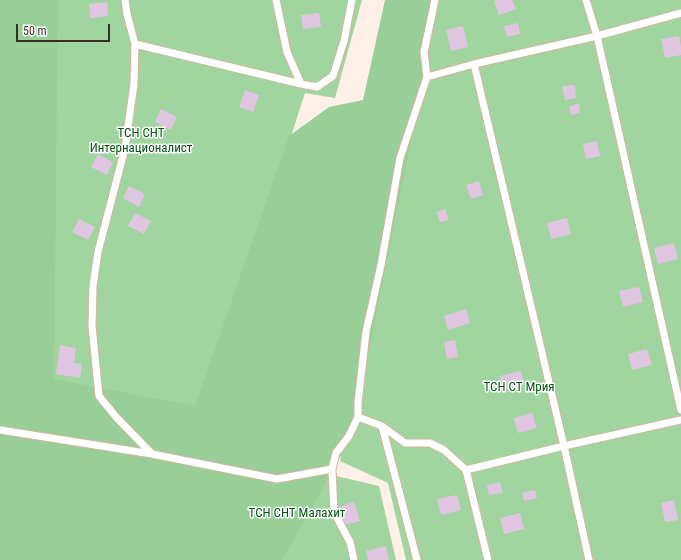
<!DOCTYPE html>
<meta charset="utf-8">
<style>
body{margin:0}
#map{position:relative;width:681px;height:560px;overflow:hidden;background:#feefe7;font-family:"Roboto Condensed",sans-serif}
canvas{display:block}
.scale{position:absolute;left:16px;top:24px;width:94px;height:18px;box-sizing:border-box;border:2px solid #3a2d25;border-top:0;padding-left:5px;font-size:12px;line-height:14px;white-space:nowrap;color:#3a2d25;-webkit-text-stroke:3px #fff;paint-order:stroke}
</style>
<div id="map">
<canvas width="681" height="560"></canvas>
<div class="scale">50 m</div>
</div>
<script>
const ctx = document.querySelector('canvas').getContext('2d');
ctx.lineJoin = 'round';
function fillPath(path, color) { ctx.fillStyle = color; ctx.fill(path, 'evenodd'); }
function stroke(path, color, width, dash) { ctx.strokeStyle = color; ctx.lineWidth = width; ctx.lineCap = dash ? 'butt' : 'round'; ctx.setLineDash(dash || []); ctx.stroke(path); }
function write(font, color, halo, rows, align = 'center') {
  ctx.font = font + ' "Roboto Condensed",sans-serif'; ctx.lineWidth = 3; ctx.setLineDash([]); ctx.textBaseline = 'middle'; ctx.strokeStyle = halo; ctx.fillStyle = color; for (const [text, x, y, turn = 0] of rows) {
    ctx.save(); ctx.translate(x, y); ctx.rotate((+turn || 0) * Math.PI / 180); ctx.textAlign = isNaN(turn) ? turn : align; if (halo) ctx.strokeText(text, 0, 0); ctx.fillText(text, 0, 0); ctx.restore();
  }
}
fillPath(new Path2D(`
 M0 0H362L335 98 305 93 201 412 0 402Z
 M430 0H681V560H406L388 483 340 461Z
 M250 456 379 486 396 560H252Z`), '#a0d59f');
fillPath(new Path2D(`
 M0 0H58L54 379 195 406 289 136 329 107 363 100 385 0H439L352 436 282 560H0Z`), '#98cf98');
fillPath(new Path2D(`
 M499 0H512L516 9 499 15 494 1Z
 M107 2 108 16 90 18 89 4Z
 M319 13 321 27 303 29 301 15Z
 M518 23 520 34 507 37 504 26Z
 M463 26 468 47 451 51 446 30Z
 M679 36 681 47V55L665 58 661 39Z
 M575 85 576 98 565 100 562 86Z
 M245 90 259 95 253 112 239 107Z
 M579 103 580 113 571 115 569 107Z
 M161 109 177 117 171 130 155 122Z
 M597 141 600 156 586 159 583 144Z
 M98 154 113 162 107 175 91 167Z
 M479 181 483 195 471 199 466 185Z
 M129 186 145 194 139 207 123 198Z
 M445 209 449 220 440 222 436 212Z
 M135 213 151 221 144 234 128 226Z
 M567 218 571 234 551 239 547 223Z
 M79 219 95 227 88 240 72 232Z
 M674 243 678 259 658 264 654 248Z
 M639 287 643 302 623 307 619 291Z
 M466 309 470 323 448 330 444 316Z
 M455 340 458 357 447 359 444 342Z
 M60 345 76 348 74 363 82 364 80 378 56 374Z
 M647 349 652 365 632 370 628 354Z
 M521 371 524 385 503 389 500 376Z
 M532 413 537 428 518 433 514 418Z
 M500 482 503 493 489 495 487 485Z
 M535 490 537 498 524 501 522 493Z
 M457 495 461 510 441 515 437 499Z
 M674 500 678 520 665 522 661 503Z
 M354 502 360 521 345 525 339 507Z
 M520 513 524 529 504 534 500 518Z
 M386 546 389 560H368L366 551Z`), '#e0c5e1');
const lane = new Path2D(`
 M125 0 127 14 135 44 134 84 125 148 98 252 93 286 92 326 99 396 117 418 152 454
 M276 0 287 52 301 84 317 87 333 76 344 41 352 0
 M586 0 597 36 681 410
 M135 44 301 84
 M474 64 564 446 589 560
 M427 77 474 64 597 36 681 13
 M358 417 382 426 405 443H430L444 450 466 470 488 560
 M382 426 417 560
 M0 430 152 454 277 479 332 469
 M466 470 564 446 681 420
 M354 560 350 542 334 512 332 469 336 453 349 436 358 417V403L366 332 381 265 400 158 427 77 424 52 435 0`);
stroke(lane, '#d7b4a1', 9);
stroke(lane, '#fff', 7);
write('13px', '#045712', '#fff', [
 ["ТСН СНТ",141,134],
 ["Интернационалист",141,149],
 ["ТСН СТ Мрия",519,388],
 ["ТСН СНТ Малахит",297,514]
]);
</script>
